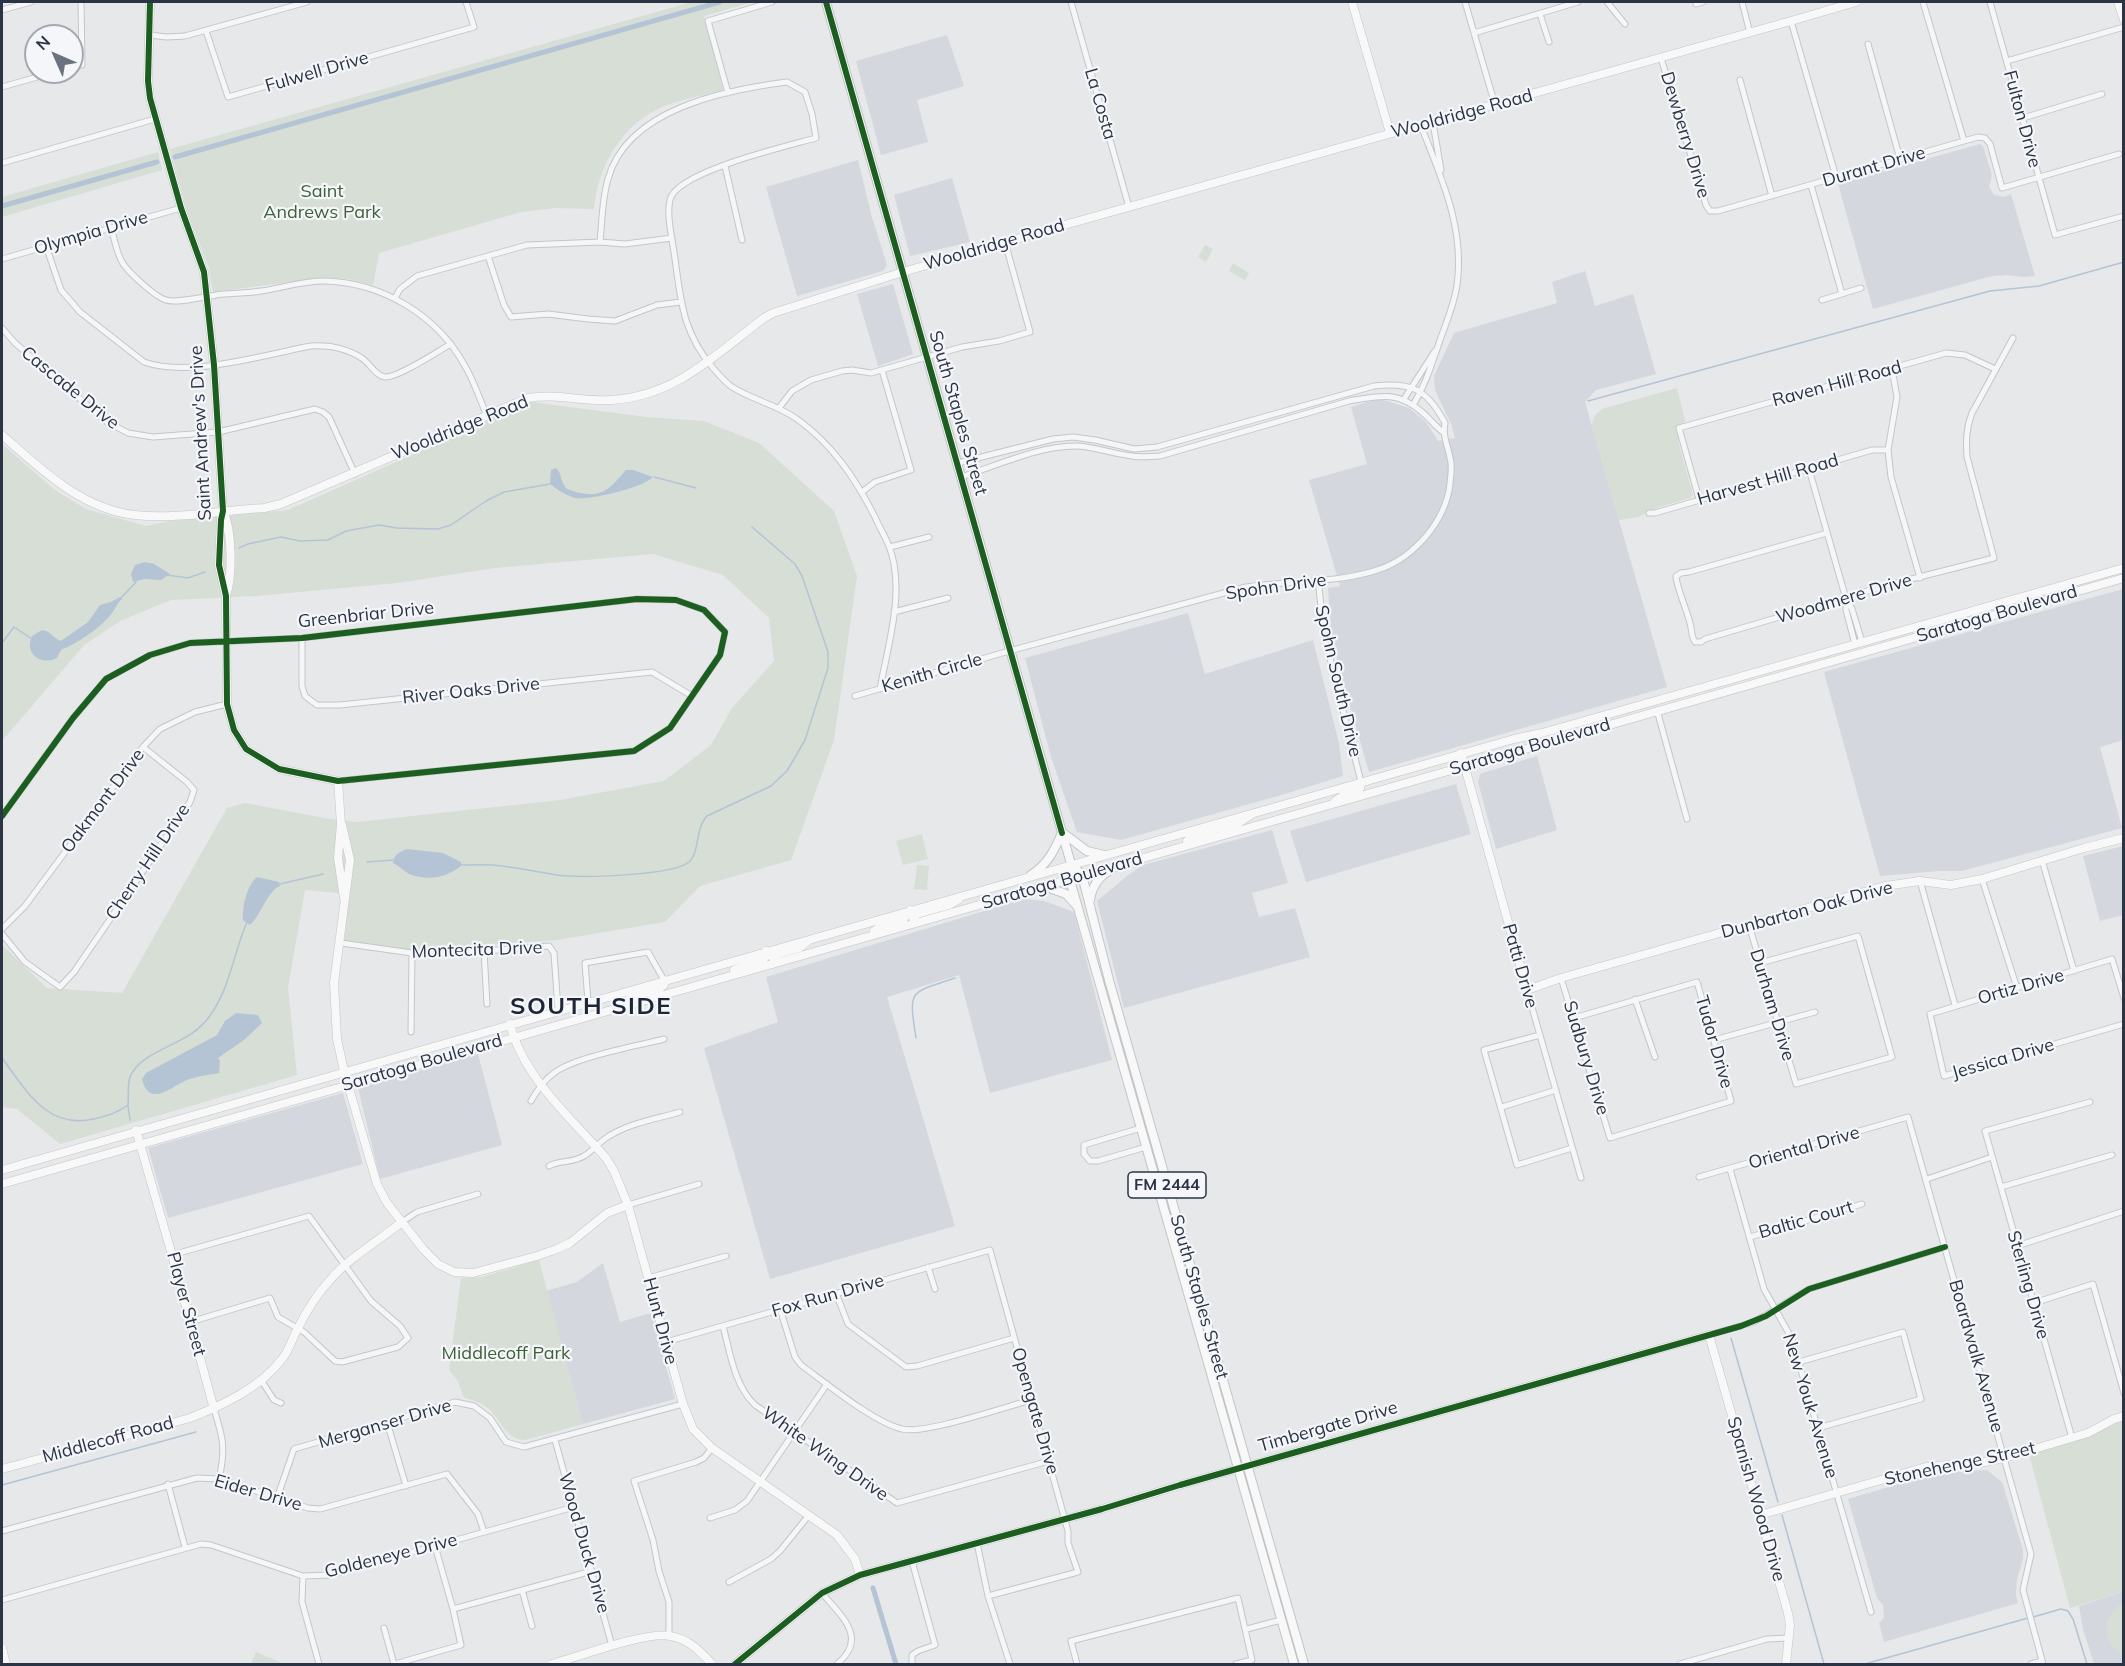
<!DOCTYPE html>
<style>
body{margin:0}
#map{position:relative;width:2125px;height:1666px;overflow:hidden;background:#e6e8ea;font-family:Mulish,sans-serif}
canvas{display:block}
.frame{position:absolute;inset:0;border:3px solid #2b3445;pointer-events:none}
.north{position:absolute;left:24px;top:24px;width:60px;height:60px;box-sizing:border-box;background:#f4f6f9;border:2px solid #a4a8b1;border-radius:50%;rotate:315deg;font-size:16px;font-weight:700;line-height:24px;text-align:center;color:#2b3445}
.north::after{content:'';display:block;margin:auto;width:21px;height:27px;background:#6c737f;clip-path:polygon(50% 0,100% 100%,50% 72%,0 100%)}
</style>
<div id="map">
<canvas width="2125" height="1666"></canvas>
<div class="frame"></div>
<div class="north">N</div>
</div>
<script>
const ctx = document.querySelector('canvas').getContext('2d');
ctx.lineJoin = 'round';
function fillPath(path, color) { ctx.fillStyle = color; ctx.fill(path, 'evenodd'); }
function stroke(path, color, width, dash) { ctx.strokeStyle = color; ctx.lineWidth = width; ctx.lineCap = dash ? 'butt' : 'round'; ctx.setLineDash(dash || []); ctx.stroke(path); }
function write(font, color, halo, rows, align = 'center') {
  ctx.font = font + ' Mulish,sans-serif'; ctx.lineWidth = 4.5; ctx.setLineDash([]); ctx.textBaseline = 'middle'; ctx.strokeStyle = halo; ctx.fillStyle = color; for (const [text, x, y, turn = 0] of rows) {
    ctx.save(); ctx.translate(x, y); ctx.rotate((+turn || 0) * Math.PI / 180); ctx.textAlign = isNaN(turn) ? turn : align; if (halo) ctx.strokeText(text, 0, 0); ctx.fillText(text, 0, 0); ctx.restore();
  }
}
fillPath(new Path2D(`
 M947 35 964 86 917 100 928 142 881 155 856 61Z
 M1980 144 1983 146 1992 175 1989 187 1994 195 2004 197 2011 194 2035 276 2023 277 2007 275 1992 276 1873 309 1838 184Z
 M858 160 871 214 887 265 883 271 797 296 766 187Z
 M952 178 970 242 910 256 894 195Z
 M1585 271 1595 306 1633 294 1656 374 1596 390 1585 402 1667 687 1369 772 1339 668 1331 629 1328 588 1340 586 1309 480 1367 464 1351 407 1367 402 1381 399 1409 408 1426 422 1438 441 1455 438 1452 426 1435 390 1434 376 1454 333 1557 303 1552 282Z
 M893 284 913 354 878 366 857 294Z
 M2123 589V740L2100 747 2122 828 1962 871H1939L1880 876 1824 672Z
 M1188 613 1205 674 1313 640 1339 743 1343 776 1278 796 1121 840 1077 832 1051 757 1025 658Z
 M1537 756 1557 830 1496 849 1478 782 1480 774Z
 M1456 784 1471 834 1306 882 1290 831Z
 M1272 830 1288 883 1252 893 1259 917 1295 908 1310 957 1124 1008 1097 901 1127 876 1143 865Z
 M2123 846V915L2100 921 2083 856Z
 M1024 899 1044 901 1074 912 1112 1060 990 1093 959 975 887 997 955 1226 770 1279 704 1048 778 1022 766 977Z
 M478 1054 502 1145 380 1179 358 1088Z
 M343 1093 363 1164 168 1218 148 1148Z
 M603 1263 620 1322 651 1313 675 1399 583 1424 546 1291 577 1282Z
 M1987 1470 2002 1482 2023 1550V1559L2017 1579 2016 1596 2018 1603 1884 1642 1879 1623 1884 1618 1883 1605 1877 1598 1848 1499 1936 1473Z
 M2123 1592V1664H2094L2083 1629 2079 1606Z`), '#d4d7dd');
fillPath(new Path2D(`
 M692 2H753L704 16 723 90C704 95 683 99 664 106 622 124 598 165 594 209L556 208 521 212 379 253 373 285 348 279 320 278 213 292 209 268 187 211 170 149Z
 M158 152 162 170 2 217V197Z
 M1205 245 1213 249 1206 262 1198 257Z
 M1233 263 1249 273 1245 280 1229 271Z
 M1677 388 1685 420 1678 441 1693 495 1690 498 1659 507 1638 517 1619 520 1592 427C1592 418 1596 412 1605 408Z
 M531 402 646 417 704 421 759 443 834 511 857 576 834 740 791 860 700 886 665 922 557 940 416 950 344 941 349 894 305 890 288 988 297 1075 60 1144 17 1109 2 1107V945L47 988 122 993 227 808 245 803 330 819 357 822 560 800 664 781 711 745 732 708 774 661 769 618 723 575 653 554 495 568 397 583 256 596 171 600 120 621 84 645 2 741V444L55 490 86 509 146 526 171 521 288 510Z
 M922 834 928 859 903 865 896 841Z
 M917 865 929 866 927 890 914 889Z
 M539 1260 583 1424 525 1440C507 1440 501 1421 490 1410 482 1403 474 1400 464 1398L458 1381 449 1370 461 1278 482 1277Z
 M2123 1420V1592L2070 1608 2029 1454 2083 1438Z
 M2123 1603V1657C2121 1653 2116 1651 2113 1647 2100 1631 2108 1612 2123 1603Z
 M256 1652 282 1663V1664H251Z`), '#d6ded6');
fillPath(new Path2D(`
 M556 468C562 473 560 479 564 485 566 490 572 490 576 492 603 499 610 488 626 470H633L653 477C645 487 588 501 575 498 566 495 557 490 550 484L551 470Z
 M145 562 154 564 170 574 161 580 145 579 133 582 131 574 135 565Z
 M120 597 122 599C116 604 114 612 108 618 96 631 77 643 61 650L57 658C41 666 24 654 32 636L42 630C51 631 54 639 61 641L88 622 100 605 111 602Z
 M407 849 443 853 461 862V866C446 878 428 881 409 874 404 871 399 866 393 863 394 854 400 852 407 849Z
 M257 877 279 882 280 886C268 890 261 915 250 925L243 920C242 906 247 886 257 877Z
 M236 1013 258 1015 262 1023 244 1040 218 1058 220 1061 219 1073C209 1075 197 1076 187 1080 172 1086 149 1109 142 1079L146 1073 217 1035 225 1021Z`), '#b4c4d5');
stroke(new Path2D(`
 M1588 401 1990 291 2039 286 2124 262
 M654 477 696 488
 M239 548 248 544 281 537 300 541 328 540 346 531 379 525 397 528 438 529 451 525 486 501 504 492 550 484
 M167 575 188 578 205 572
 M121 598 136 582
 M2 643 14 627 32 639
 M367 862 393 860
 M461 865C474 865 488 864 502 866 520 868 539 872 557 875 580 878 672 876 689 862 700 852 695 828 707 816L771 786 787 771 805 740 828 668V652L802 576 795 564 752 527
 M280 884 323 874
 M916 1038C908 987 910 994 955 978
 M2 1058C26 1090 47 1130 94 1119 107 1116 117 1113 128 1105 129 1096 127 1086 130 1077 141 1049 189 1046 209 1017 230 989 233 954 247 922
 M128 1106 130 1120
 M1731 1338 1778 1502
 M2 1485 196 1432
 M1782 1515 1824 1664
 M2033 1617 2061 1609 2068 1611 2073 1619 2087 1664
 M1865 1664 2028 1618`), '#b4c4d5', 1.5);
stroke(new Path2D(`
 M175 157 720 2
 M2 206 157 162
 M873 1588 896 1664`), '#b4c4d5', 5);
const street = new Path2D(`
 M1071 2 1129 207
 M1465 2 1495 105
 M1607 2 1625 24
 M1742 2 1750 33
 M1923 2 1964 141
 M1990 2 2055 235 2124 216
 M1696 4 1703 2
 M2 10 31 2
 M1540 14 1549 42
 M1791 21 1836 177
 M206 31 228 97 474 27 466 2
 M1474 33 1578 2
 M149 35 167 37 185 36 307 2
 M1868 44 1900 159
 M1661 58 1706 205 1710 211H1718L1978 137 1985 138 1990 144 2002 188 2119 154
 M2007 61 2124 27
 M72 67 82 65 81 2
 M1740 80 1772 196
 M2 87 55 72
 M728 93 708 21 772 2
 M2023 118 2102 94
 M1433 123 1441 170
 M2 163 155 119
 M725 166 742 240
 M1811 185 1842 294
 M111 227C114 238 116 251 122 262 127 271 155 297 166 300 177 304 211 295 224 294 236 293 249 293 261 291 282 288 302 281 323 281 382 282 437 315 465 366 474 381 480 400 487 416
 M600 242C602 222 602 199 608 179 627 109 725 90 787 82L805 92 812 114 816 138C788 146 675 172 670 200 666 216 673 242 675 259 681 302 683 333 713 368 719 375 725 382 732 387 753 400 777 405 797 419 833 445 855 478 875 517 879 527 885 536 889 546 906 590 888 644 880 689
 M46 246 61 290 80 312 144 362C190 378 263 355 311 346 330 345 347 348 363 359 370 364 376 376 385 377 398 378 438 351 451 344
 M488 256 504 305 511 317 548 314 588 319 615 321 657 305 681 302
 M2 259 181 208
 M395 298 400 289 417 276 527 245 600 242 625 244 672 238
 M1822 300 1861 288
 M2 328 15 343 107 422 128 433 153 437 218 432 315 409 323 412 329 417 355 474
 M1892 369 1897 397 1888 450 1891 477 1920 578
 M1404 399 1435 351
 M1413 405C1425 386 1431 366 1438 346 1445 325 1454 306 1457 285 1465 228 1441 177 1421 126
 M779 408 792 391 811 380 842 371 852 370 871 373 962 347 999 341 1030 332 1005 242
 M1809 469 1846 599V610L1855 644
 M961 477C996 466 1041 445 1077 446 1096 447 1114 454 1132 456 1141 458 1151 456 1160 456L1349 401C1379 396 1397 390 1422 412 1429 418 1435 426 1443 432
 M862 492 875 482 911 470 882 370
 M1699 499 1679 428 1946 353 1965 355 1995 369
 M1649 513H1655L1872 450H1888
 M1827 533 1689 572 1681 573 1676 576C1676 585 1687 611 1690 623 1692 630 1691 636 1695 642H1701L1705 639 1884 586 1994 558 1967 457C1966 441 1966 428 1972 413L2013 338
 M890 547 929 537
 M1318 579 1324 634 1361 782
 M1847 600 1852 609 1862 642
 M894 612 948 598
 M302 638V686L305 696 317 705H340L652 672 692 696
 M855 696 1009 651 1246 587C1287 581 1335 583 1374 571 1410 561 1441 527 1449 491 1450 483 1452 471 1451 463 1449 448 1442 437 1445 423 1427 389 1412 382 1374 386L1157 447 1134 449 1095 440 1073 437 1053 439 958 463
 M1657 710 1687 819
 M2 816 73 718 106 679 150 655 190 643 302 638 637 599 676 600 704 610 725 632 720 655 670 728 634 751 338 781
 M2042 860 2074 971
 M1982 879 2017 988
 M1920 881 1955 1005
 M1749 925 1796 1084 1892 1057 1858 936 1760 963
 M2 929 25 906 143 747 160 729 195 712 227 704
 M2 934 25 962 60 987 74 972 190 802 194 790 187 782 143 747
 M341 943 412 953 484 951 549 946 554 953 558 1010
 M484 951 487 1004
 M1561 978 1610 1138 1731 1101 1697 982 1574 1018
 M1527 990 1581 1178
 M2124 998 2112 959 1930 1014 1944 1076 2124 1024
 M1635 999 1655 1057
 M588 1001 585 963 648 952 664 980
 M411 1032 412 953
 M1540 1035 1484 1050 1517 1165 1572 1148
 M1714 1040 1815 1012
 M531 1101C537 1090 543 1081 554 1073 575 1057 637 1046 664 1039
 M1502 1107 1556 1090
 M1141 1128 1084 1145V1154L1090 1161H1098L1146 1147
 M549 1166C560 1160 573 1163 584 1156 593 1151 600 1141 609 1136 630 1123 656 1119 680 1112
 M1730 1169 1764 1289 1792 1339 1871 1612
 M1699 1177 1908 1117 2031 1554 2023 1590 2043 1664
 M1927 1179 1992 1157
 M2001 1187 2112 1155
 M628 1205 699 1184
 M402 1222 417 1212 478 1194
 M1750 1237 1862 1204
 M2017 1246 2124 1211
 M172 1255 309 1216 371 1301 400 1326 408 1338 398 1347 342 1362 335 1361 304 1332 278 1317 270 1298 190 1322
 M928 1267 935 1289
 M648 1278 726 1256
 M836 1293 848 1324 906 1367 917 1366 1014 1338
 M2034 1303 2093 1284 2124 1393
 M780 1309 795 1357 801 1365C826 1383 873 1422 902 1429 923 1435 1005 1407 1031 1400
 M723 1326C730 1352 734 1385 755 1405L897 1503 1049 1461
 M1709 1335 1754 1322 1809 1289 1945 1247
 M666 1342 990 1250 1068 1531V1543L1078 1572 988 1596
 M1799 1362 1903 1332 1921 1399 1818 1428
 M261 1380 274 1400 281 1403
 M214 1409C223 1438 226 1448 219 1479
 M387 1422 406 1486
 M2072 1438 1985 1131 2090 1102
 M555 1440 612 1646
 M168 1484 185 1547
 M277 1498 294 1449 455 1402 474 1406 490 1418 506 1442 524 1447 683 1404
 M710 1518 735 1510 747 1501 827 1384
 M2 1531 197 1478 219 1479 308 1508 320 1509 447 1474 478 1514 484 1532
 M977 1543 988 1596 1010 1664
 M912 1561 935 1645 918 1651 912 1655V1664
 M303 1576 302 1602 319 1664
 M729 1582 771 1559 780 1551 809 1515
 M522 1590 532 1626
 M822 1593C841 1616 869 1638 837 1664
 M2 1600 201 1544 211 1545 303 1576 331 1575 574 1507
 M453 1609 592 1571
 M384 1628 394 1664
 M1247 1629 1281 1620
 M669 1635V1602L659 1571 653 1540 634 1481 696 1462 704 1458 712 1448
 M395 1664 461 1645 453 1609 435 1546
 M1077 1664 1071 1641 1238 1598 1252 1660 1236 1664
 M1680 1664 1767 1639 1789 1638
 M2031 1664 2042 1661`);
const secondary = new Path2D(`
 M150 2 148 81 150 98 181 208 204 272 214 365 223 511 221 520 219 565 226 596 227 704 234 730 246 749 279 769 338 781 341 824 338 858 344 898
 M1352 2 1390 133
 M2118 2 2124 20
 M2 435C41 469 81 509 135 515 173 520 225 510 264 508L281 504 528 398C556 393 583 402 611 400 676 396 715 355 764 318L773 313 903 272 1061 226 1791 21 1856 2
 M223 511C232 530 233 576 226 595
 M1461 753 1527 990 1561 978 1885 886 1920 881 1951 885 1982 879 2084 848 2124 838
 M1335 801 1347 793 1360 788 1361 782
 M342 825 350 860 334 983 337 1039 344 1071 377 1184 387 1203 424 1250 438 1264 454 1272 473 1273 537 1256 557 1249 570 1243 607 1213 628 1205
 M1188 845 1187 841 1193 836 1237 824 1251 815
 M915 923 913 918 917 914 949 905 959 899
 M874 931 882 926 903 920 910 910
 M774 962 773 958 778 954 799 948 808 941
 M734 970 763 960 767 955 766 951
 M628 1000C639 994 655 994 664 985V980
 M510 1024C523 1077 571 1118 606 1158L614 1171 628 1205 683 1404 693 1429 712 1448 837 1535 855 1559 860 1575
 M136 1130 172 1255 214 1409
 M2 1170 1514 739 1542 733 2124 568
 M2 1184 2124 578
 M2 1469 190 1418C223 1405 260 1388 282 1359 289 1351 292 1339 297 1330 306 1312 316 1295 330 1280 350 1257 378 1241 402 1222
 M1760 1515 1926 1467 1985 1462 2004 1458 2088 1433 2114 1419 2124 1416
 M2 1648 6 1664
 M552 1664C578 1657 646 1631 670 1636 689 1639 700 1651 712 1664
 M735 1664 822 1593 860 1575 1102 1509 1180 1485 1709 1335 1788 1613 1790 1625 1786 1664`);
const primary = new Path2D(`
 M826 2 1071 864 1070 879 1072 887 1294 1664
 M1063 833 1087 851 1104 855
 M1071 864 1082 875 1109 980 1304 1664
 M1031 875C1048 864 1054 851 1062 833
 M1044 886 1066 894 1076 905
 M1090 900C1093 880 1104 873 1120 864`);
stroke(street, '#c4c6c8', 7);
stroke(secondary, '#c4c6c8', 9);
stroke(primary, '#c2c5c8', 10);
stroke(street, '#f5f6f7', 5);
stroke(secondary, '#f8f8f8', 8);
stroke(primary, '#f8f8f8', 8);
stroke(new Path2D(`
 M826 2 1062 833
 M2 816 73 718 106 679 150 655 190 643 302 638 637 599 676 600 704 610 725 632 720 655 670 728 634 751 338 781 279 769 246 749 234 730 227 704 226 596 219 565 221 520 223 511 214 365 204 272 181 208 150 98 148 81 150 2
 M735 1664 822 1593 860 1575 1102 1509 1180 1485 1741 1326 1766 1316 1809 1289 1945 1247`), '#1b5e20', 6);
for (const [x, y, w] of [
 [1167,1185,78]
]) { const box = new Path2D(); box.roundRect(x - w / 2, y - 13, w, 26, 4.5); ctx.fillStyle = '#f4f6f9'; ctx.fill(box); stroke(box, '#2b3445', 1.5); }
write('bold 16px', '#2b3445', null, [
 ["FM 2444",1167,1185]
]);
write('18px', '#2b3445', '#f4f6f9', [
 ["Fulwell Drive",317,72,-16],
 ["La Costa",1100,104,74],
 ["Wooldridge Road",1462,114,-15],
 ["Fulton Drive",2022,119,75],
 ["Dewberry Drive",1685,135,73],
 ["Durant Drive",1874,167,-16],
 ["Olympia Drive",91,233,-16],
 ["Wooldridge Road",994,245,-16],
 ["Raven Hill Road",1837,384,-15],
 ["Cascade Drive",70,388,39],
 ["South Staples Street",958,413,74],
 ["Wooldridge Road",460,428,-22],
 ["Saint Andrew's Drive",201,433,-93],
 ["Harvest Hill Road",1768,480,-16],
 ["Spohn Drive",1276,587,-8],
 ["Woodmere Drive",1844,599,-16],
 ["Saratoga Boulevard",1997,614,-16],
 ["Greenbriar Drive",366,615,-6],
 ["Kenith Circle",932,673,-16],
 ["Spohn South Drive",1338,681,77],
 ["River Oaks Drive",471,691,-6],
 ["Saratoga Boulevard",1530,747,-16],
 ["Oakmont Drive",103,801,-53],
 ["Cherry Hill Drive",148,862,-56],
 ["Saratoga Boulevard",1062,881,-16],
 ["Dunbarton Oak Drive",1807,910,-15],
 ["Montecita Drive",477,950,-2],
 ["Patti Drive",1520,966,74],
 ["Ortiz Drive",2021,987,-16],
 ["Durham Drive",1772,1005,73],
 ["Tudor Drive",1714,1042,74],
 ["Sudbury Drive",1586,1058,73],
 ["Jessica Drive",2003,1059,-16],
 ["Saratoga Boulevard",422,1063,-16],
 ["Oriental Drive",1804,1148,-16],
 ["Baltic Court",1806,1220,-16],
 ["Sterling Drive",2028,1285,74],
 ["Fox Run Drive",828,1296,-16],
 ["South Staples Street",1199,1297,74],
 ["Player Street",186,1304,75],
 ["Hunt Drive",660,1321,75],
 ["Boardwalk Avenue",1976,1356,74],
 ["New Youk Avenue",1810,1406,73],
 ["Opengate Drive",1035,1411,74],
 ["Merganser Drive",385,1424,-16],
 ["Timbergate Drive",1328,1427,-16],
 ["Middlecoff Road",108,1440,-15],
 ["White Wing Drive",825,1454,35],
 ["Stonehenge Street",1960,1464,-12],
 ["Eider Drive",258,1493,16],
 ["Spanish Wood Drive",1756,1499,74],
 ["Wood Duck Drive",584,1543,74],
 ["Goldeneye Drive",391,1556,-14]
]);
write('18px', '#3f6138', '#f4f6f9', [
 ["Saint",322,192],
 ["Andrews Park",322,213],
 ["Middlecoff Park",506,1354]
]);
ctx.letterSpacing = '1.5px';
write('bold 24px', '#1d2536', '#f4f6f9', [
 ["SOUTH SIDE",591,1007]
]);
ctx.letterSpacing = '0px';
</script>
